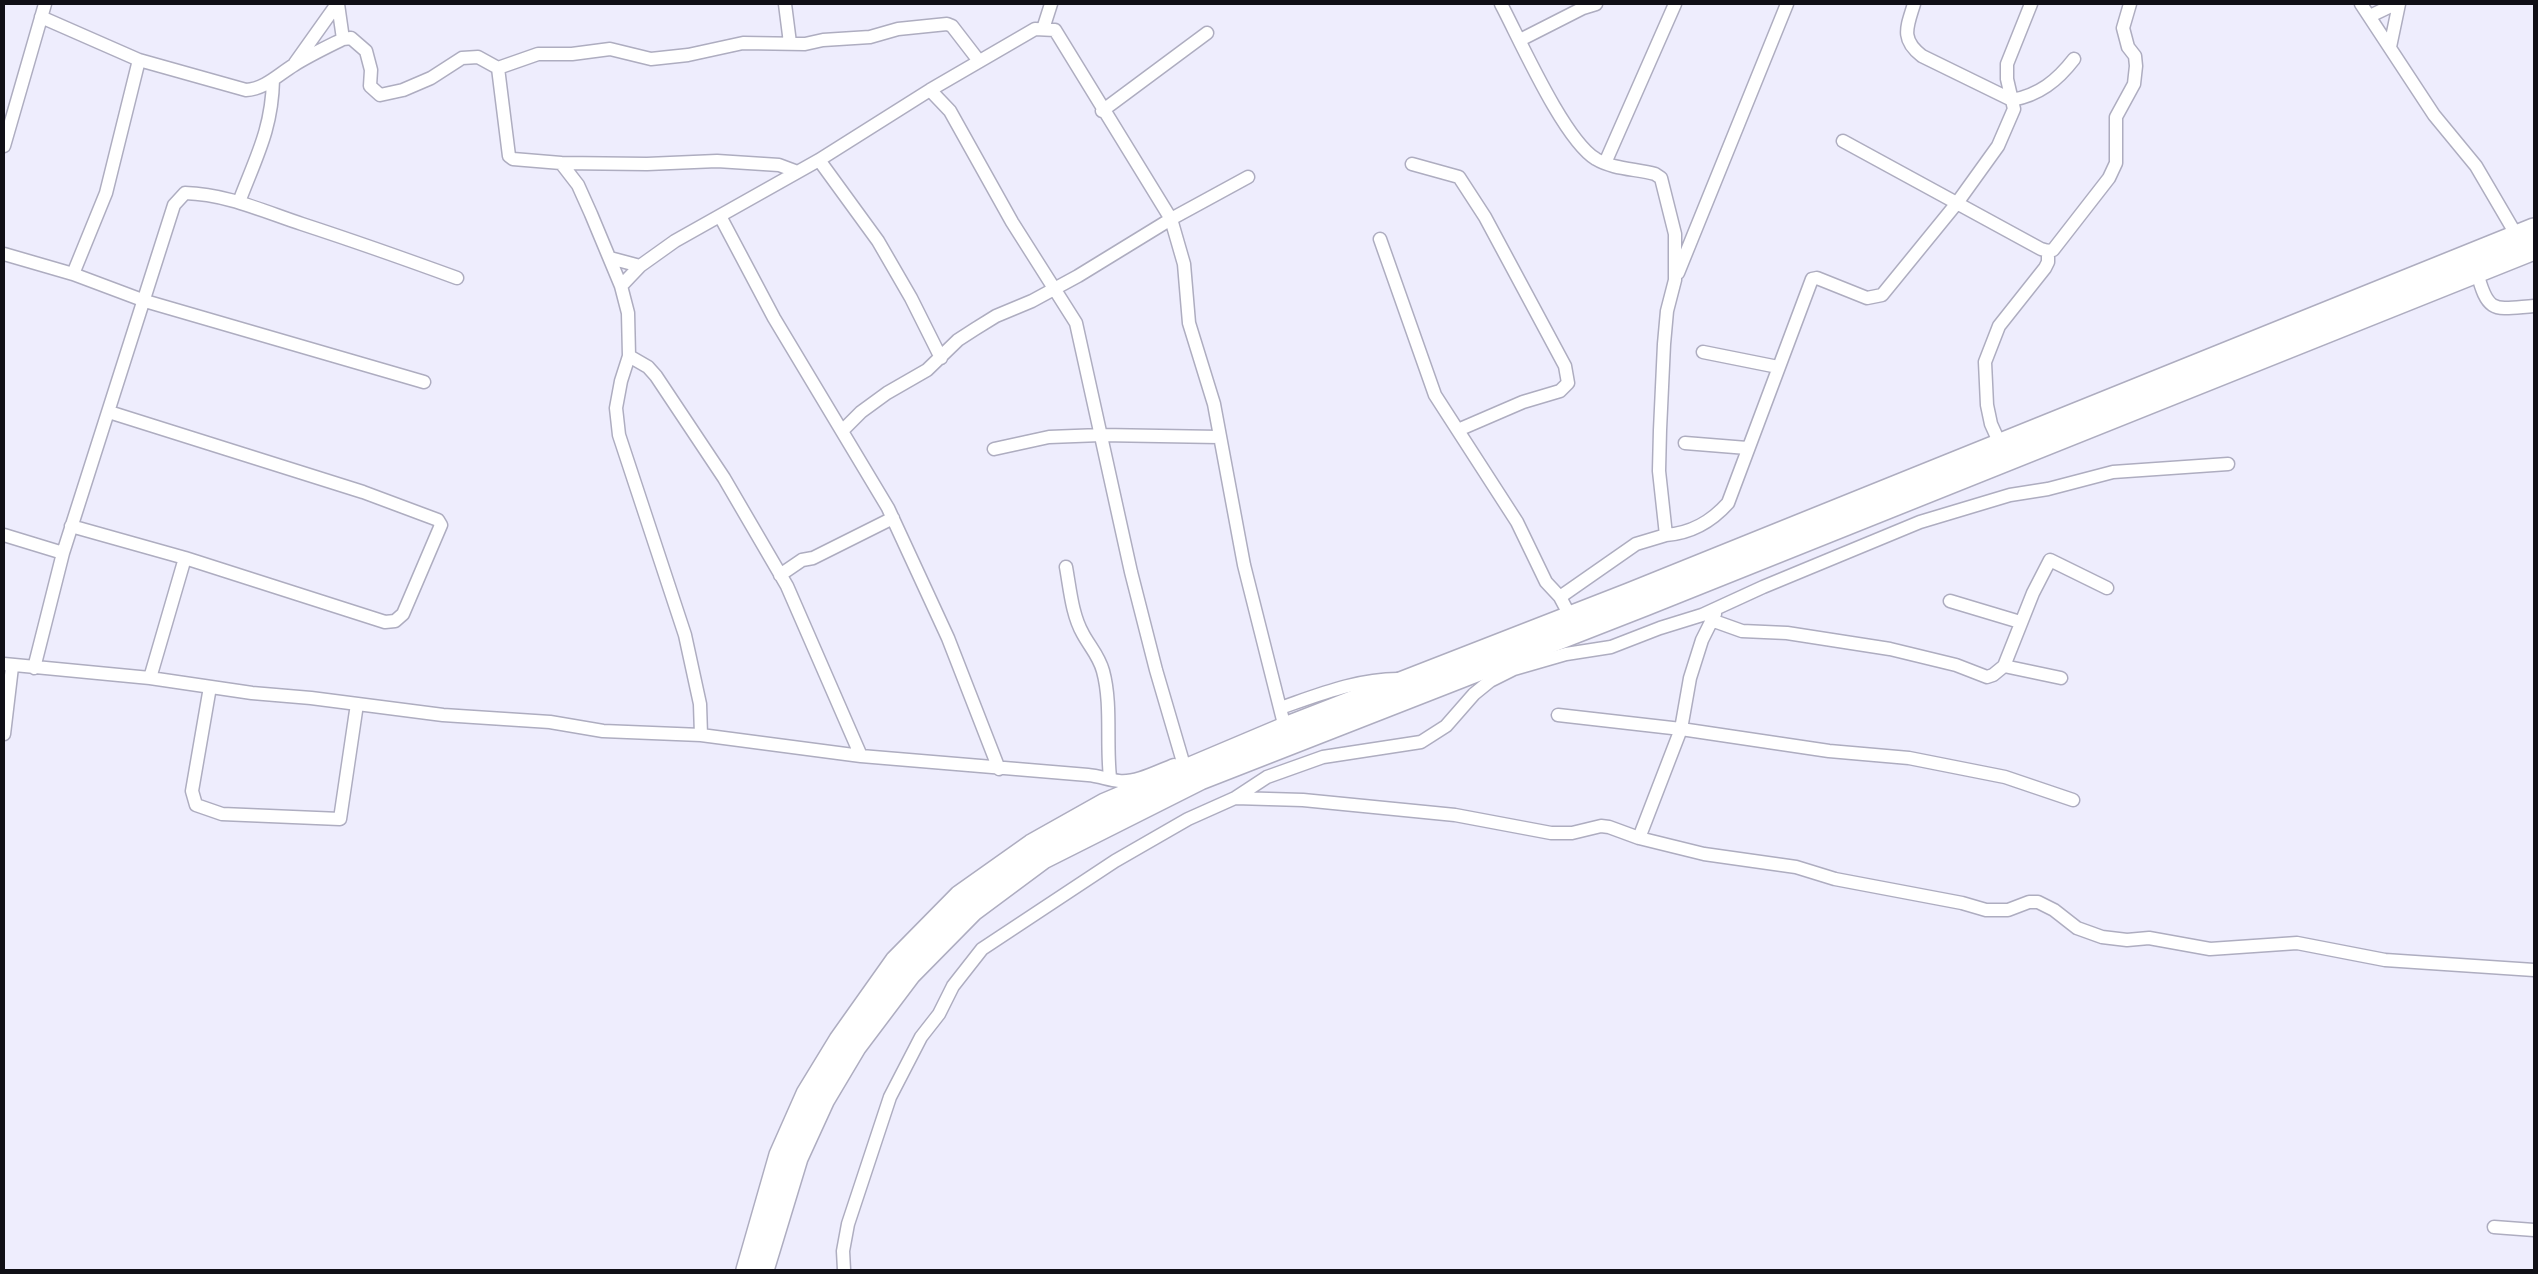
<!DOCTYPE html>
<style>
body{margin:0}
#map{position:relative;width:2538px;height:1274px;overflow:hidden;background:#eeedfd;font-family:Bitter,serif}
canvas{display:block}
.frame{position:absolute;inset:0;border:5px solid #100f16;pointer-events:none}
</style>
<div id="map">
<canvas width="2538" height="1274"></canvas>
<div class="frame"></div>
</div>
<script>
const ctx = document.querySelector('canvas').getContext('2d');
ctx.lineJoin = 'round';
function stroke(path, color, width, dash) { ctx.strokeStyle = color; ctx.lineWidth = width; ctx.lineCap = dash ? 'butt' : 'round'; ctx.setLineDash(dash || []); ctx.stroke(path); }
const street = new Path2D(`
 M338 4 343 39
 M785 4 790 43
 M1501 4C1520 40 1564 140 1596 159 1612 169 1637 169 1655 174L1661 178 1675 234V280L1667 311 1664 344 1660 430 1659 471 1666 535 1636 544 1560 597
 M1914 4C1907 27 1900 39 1922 56L2012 100C2039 95 2057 81 2074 59
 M2361 4 2434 115 2476 166 2517 236
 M2370 16 2395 4
 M41 17 139 60 246 90C265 89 279 74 294 65 310 55 327 47 343 39L351 38 366 51 371 70 370 86 380 95 403 90 431 78 462 58 478 57 498 68
 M1043 29 1051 4
 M1520 40 1583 8 1596 4
 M2390 47 2399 4
 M295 63 337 4
 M498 68 538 54H572L610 49 651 59 688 55 743 43 805 44 823 40 870 37 898 29 947 24 952 26 979 61
 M498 68 509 156 513 159 561 163 647 164 717 161 779 165 795 171
 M930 90 950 111 1012 222 1076 323 1131 572 1156 670 1183 762 1187 769
 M1102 111 1207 33
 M1843 141 2041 249 2048 251 2053 250 2109 178 2116 163V117L2134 84 2136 66 2135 56 2128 47 2123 28 2130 4
 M4 146 45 4
 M819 160 878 241 911 298 941 358
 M561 163 578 185 591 214 621 286 628 313 629 356 621 381 616 408 619 435 685 635 700 704 701 735
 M1605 163 1675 4
 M1412 164 1459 177 1485 217 1565 366 1568 383 1560 391 1523 402 1458 430
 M239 202C256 157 272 129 273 80
 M720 216 774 318 888 508 948 638 999 769
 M1380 239 1435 395 1517 522 1546 582 1560 597 1570 616
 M4 254 73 274 145 301 424 382
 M610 258 640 266
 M2477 272C2488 315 2495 309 2534 306
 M1678 273 1787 4
 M73 274 106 193 139 60
 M621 286 640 266 675 241 819 160 930 90 1035 29 1055 30 1171 219 1184 264 1189 323 1214 404 1244 565 1285 728
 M1703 352 1778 367
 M629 356 648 367 656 376 724 478 787 586 861 756
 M843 430 861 412 887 393 927 370 958 340 975 329 996 316 1032 301 1078 276 1171 219 1248 177
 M1685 443 1747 448
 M2000 444 1991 424 1987 405 1985 362 1999 326 2045 268 2048 262V251
 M994 449 1049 437 1101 435 1219 437
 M71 526 185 558 385 622 395 621 403 614 441 525 438 520 363 492 109 412
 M4 535 63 553 34 668
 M1666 535C1692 533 1711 522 1728 503L1812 279 1817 278 1867 298 1882 295 1957 203 1998 146 2014 109 2007 79V64L2031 4
 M63 553 174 205 185 193C226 194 263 211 302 224 354 241 405 259 457 278
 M1066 567C1070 589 1072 615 1083 634 1090 647 1099 656 1103 671 1112 704 1106 743 1110 777
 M780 575 802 560 813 558 893 518
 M1950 601 2020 622
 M1714 621 1742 631 1787 633 1890 649 1956 665 1987 677 1993 675 2004 666 2033 593 2050 560 2107 588
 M4 664 150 678 252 693 311 698 443 715 550 722 603 731 701 735 861 756 1088 775C1099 776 1109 780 1119 781 1136 783 1158 771 1174 765
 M2004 666 2061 678
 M150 678 185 558
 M210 687 192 791 196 805 222 814 340 819 357 704
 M1280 708C1318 695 1357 679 1398 679
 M1558 715 1681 729 1829 751 1909 758 2005 777 2073 800
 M4 734 12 667
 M1235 798 1303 800 1455 815 1551 833H1572L1601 826 1609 827 1639 838 1704 854 1796 867 1835 879 1962 903 1986 910H2008L2029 902H2038L2054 910 2077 928 2102 937 2127 940 2149 938 2210 949 2297 943 2385 960 2534 970
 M1639 838 1681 729 1690 678 1702 640 1715 614
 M2494 1227 2534 1230
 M844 1270 843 1251 848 1224 890 1097 921 1037 939 1014 953 986 982 949 1115 861 1188 819 1235 798 1267 777 1323 757 1421 742 1446 726 1474 694 1490 681 1514 669 1566 654 1611 647 1660 628 1702 615 1763 587 1920 522 2010 495 2048 489 2113 472 2228 464`);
const highway = new Path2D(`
 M747 1270 780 1155 807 1094 840 1040 896 961 960 896 1032 845 1105 804 1285 728 1629 594 2534 229
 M763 1270 797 1158 824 1099 855 1047 910 974 973 910 1043 858 1200 779 1645 605 2534 249`);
stroke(street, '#aeadc0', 15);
stroke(highway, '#aeadc0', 24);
stroke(street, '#fff', 12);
stroke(highway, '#fff', 21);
</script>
